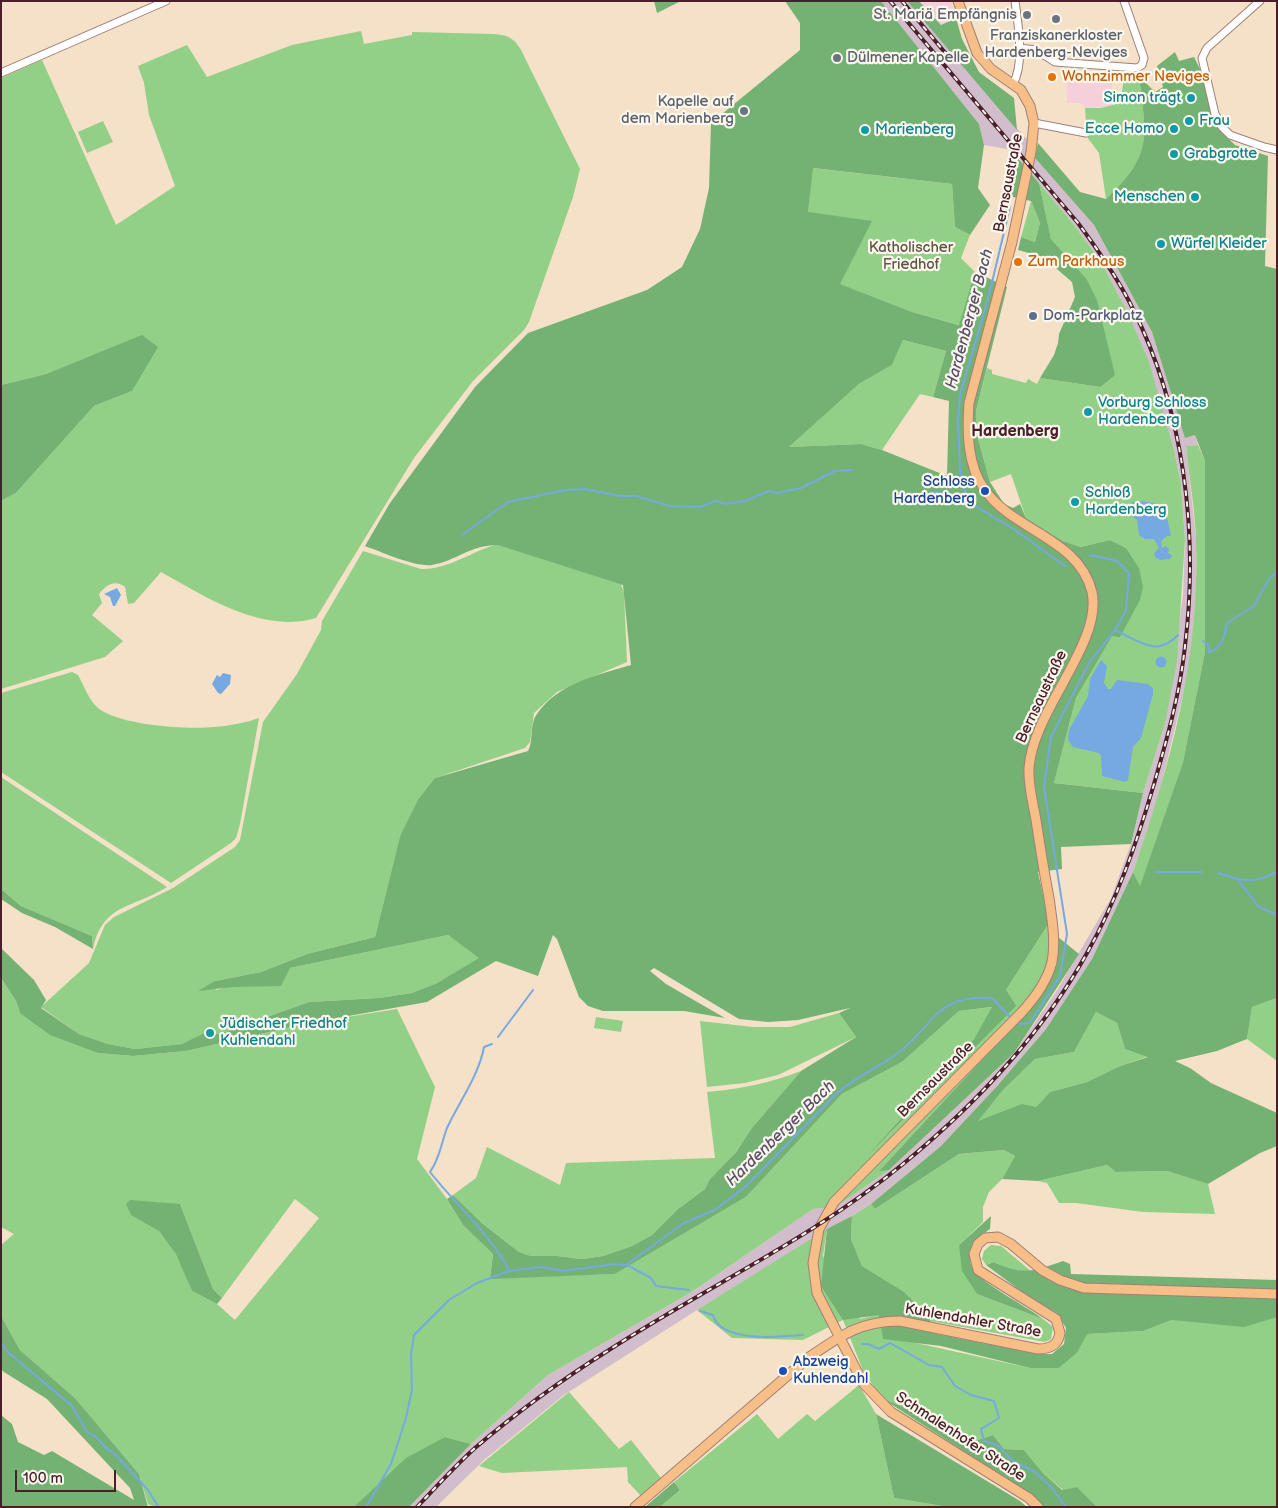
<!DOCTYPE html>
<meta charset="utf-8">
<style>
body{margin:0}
#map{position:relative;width:1278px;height:1508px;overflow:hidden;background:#f4e1c7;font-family:"Balsamiq Sans",sans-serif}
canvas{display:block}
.frame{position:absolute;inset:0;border:2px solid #4a1f2b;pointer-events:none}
.scale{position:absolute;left:15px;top:1470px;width:101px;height:22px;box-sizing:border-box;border:2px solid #4a1f2b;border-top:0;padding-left:6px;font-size:15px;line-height:18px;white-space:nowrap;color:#4a1f2b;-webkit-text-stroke:4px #fbf7ec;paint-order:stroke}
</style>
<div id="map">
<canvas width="1278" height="1508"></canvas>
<div class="frame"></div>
<div class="scale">100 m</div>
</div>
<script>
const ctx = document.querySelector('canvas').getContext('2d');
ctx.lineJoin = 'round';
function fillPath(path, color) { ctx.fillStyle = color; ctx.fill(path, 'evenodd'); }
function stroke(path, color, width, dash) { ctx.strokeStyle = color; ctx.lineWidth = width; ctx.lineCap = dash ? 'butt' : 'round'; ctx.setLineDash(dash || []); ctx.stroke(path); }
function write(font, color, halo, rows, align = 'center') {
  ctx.font = font + ' "Balsamiq Sans",sans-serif'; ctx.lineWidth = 4.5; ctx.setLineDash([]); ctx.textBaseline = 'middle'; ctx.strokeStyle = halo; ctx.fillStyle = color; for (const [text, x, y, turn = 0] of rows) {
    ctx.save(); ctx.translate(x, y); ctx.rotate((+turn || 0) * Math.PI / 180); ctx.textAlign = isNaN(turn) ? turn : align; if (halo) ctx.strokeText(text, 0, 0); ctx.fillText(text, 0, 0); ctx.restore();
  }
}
fillPath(new Path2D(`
 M919 1H951L956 18 941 25Z
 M1066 70 1111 72 1113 106 1085 108 1081 103H1067Z`), '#f5cfd9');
fillPath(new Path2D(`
 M881 1H907L1036 150 1035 158 1094 225 1152 332 1185 437 1195 435 1198 445 1186 446 1196 539V595L1190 666 1158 798 1133 872 1092 959 1046 1029 998 1085 941 1146 871 1204 697 1310 564 1395 484 1460 436 1507H409L471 1444 548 1375 690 1293 813 1209 836 1207 889 1170 1014 1053 1056 992 1111 898 1131 844 1143 793 1165 724 1183 595 1185 540 1181 484 1174 450 1148 362 1127 311 1101 262 1074 225 1012 150 984 145 979 124Z`), '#d1bdcb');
fillPath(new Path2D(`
 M361 31 364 44 412 35V32L494 34C508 35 514 38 521 50L580 169 573 197 529 322 524 330 473 381 414 458 316 618C262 634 206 597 161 572L134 603 128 604 125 587C115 579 106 585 99 594L102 603 92 615 123 641 105 657 1 689V501L16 493 94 406 132 391 142 336 46 374 1 385V78L42 60 116 225 175 186 149 115 144 83 138 66 187 45 207 77 292 45Z
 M1125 72 1139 76C1146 136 1154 154 1106 199L1099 153 1087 137 1085 108H1101L1120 103Z
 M103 121 113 142 87 153 78 132Z
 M812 168 952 184 955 227 970 235 961 258 975 272 960 325 912 312 839 284 808 212Z
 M1039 183 1074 225 1101 262 1127 311 1149 362 1174 450 1181 484 1185 540 1177 661 1165 724 1143 793 1054 783 1076 698 1112 635 1126 548 1110 540 1079 547 1063 541 1026 518 1011 474 990 482 977 435 976 411 987 368 992 370V374L1026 383 1028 379 1037 384 1040 378 1100 387 1086 278 1051 239Z
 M1031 201 1040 223 1035 242 1021 237Z
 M903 340 946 351 933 397 920 394 882 450 861 444 789 447 859 384 892 365Z
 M1198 445 1205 461V652L1183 762 1140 887 1133 872C1171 763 1200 657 1196 541 1195 509 1189 477 1186 446Z
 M498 544 621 584 624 593 627 662 557 692 534 713 530 742 525 748 435 778 400 836 375 937 307 954 261 972 215 981 216 990 290 968 448 935 480 958 437 983 412 993 379 998 309 1002 219 1034H202L183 1044 135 1049 108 1044 79 1034 41 1007 89 963 105 925 114 917 173 888 235 847 240 840 263 722 297 674 321 630 322 621 363 551 421 569C448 570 472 551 498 544Z
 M72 672 78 675C84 686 89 700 98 708 118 725 188 730 214 727 228 726 245 723 259 718L240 824 236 838 231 843 171 883 1 772V693Z
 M1 777 167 887C132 909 103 903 93 949L92 936 21 906 1 889Z
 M1049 923 1058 937 1042 995 880 1170H889L836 1207 813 1209 690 1293 548 1375 471 1444 445 1437 354 1507H154L148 1504 139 1474 75 1398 20 1350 1 1316V1245L14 1234 1 1227V978L16 1001 20 1013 98 1053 133 1056 186 1051 309 1023 397 1009 435 1087 417 1159 447 1199 463 1225 493 1254 490 1278 615 1274 746 1197 842 1094 902 1062 959 1011 993 1007 974 1039 882 1141 975 1046 1006 990ZM295 1199 319 1218 235 1320 217 1304 192 1291 177 1254 159 1231 180 1204 213 1289 222 1298Z
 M1277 998V1061L1247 1039 1252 1007Z
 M1096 1012 1117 1023 1125 1049 1149 1056 1120 1066 1087 1082 1050 1092 1036 1107 977 1121 1003 1090 1035 1059 1074 1052Z
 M839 1013 856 1037 778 1075 745 1083 707 1087 700 1021 753 1027H790Z
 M596 1017 623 1021 621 1032 594 1028Z
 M801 1071 751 1129 737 1151 710 1179 705 1189 678 1209 652 1235 632 1246 603 1256 582 1259 557 1256H531L519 1252 483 1224 453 1195 476 1178 487 1147 560 1185 566 1163 715 1158 707 1092C740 1089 770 1083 801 1071Z
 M1004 1150 1015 1156 1002 1179 989 1192 983 1207V1222L959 1245 977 1294 1043 1319 1053 1327 1051 1339 1045 1342 930 1321 903 1291 862 1266 851 1239 852 1216 871 1204 875 1209 959 1154Z
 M1107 1165 1117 1172 1167 1171 1208 1184 1215 1214 1143 1212 1076 1203H1059L1047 1183 1038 1181Z
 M827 1229 823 1256 860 1319 879 1314 916 1343 1030 1368H1059L1077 1353 1086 1334 1143 1331 1172 1320 1277 1317V1507H1097L1077 1487 1063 1490 1043 1473 1024 1450 1004 1449 993 1435 978 1440 954 1431 926 1415 883 1399 864 1373 843 1320 803 1340 732 1338 697 1310Z
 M991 1245 1001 1246 1032 1272 1011 1270 994 1262 986 1265 982 1259 984 1251Z
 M859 1385 876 1414 894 1498 948 1507H660L680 1490 674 1482 757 1414 778 1439 807 1414 815 1421Z
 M569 1392 619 1449 631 1440 661 1478 641 1496 628 1482 627 1467 502 1473 479 1466Z`), '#91d086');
fillPath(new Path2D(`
 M654 1H681L657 13Z
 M785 1H881L979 124 984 145 978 188 990 205 970 235 955 227 952 184 813 168 808 212 872 221 840 284 912 312 959 325 975 272 1007 287 976 411 977 435 990 482 1004 504 1013 508 1020 504 1026 518 1063 541 1080 547 1110 540 1126 548 1139 568 1143 587 1140 600 1120 637 1112 636 1076 698 1054 783 1143 793 1131 844 1061 847 1062 869 1038 872 1049 923 1006 990 1016 1006 867 1156 974 1039 992 1007 959 1011 902 1062 842 1094 746 1197 615 1274 490 1279 493 1254 463 1225 447 1199 453 1195 483 1224 519 1252 531 1256H557L582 1259 603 1256 632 1246 652 1235 678 1209 705 1189 710 1179 737 1151 751 1129 801 1071 856 1037 839 1013 850 1008 798 1020 768 1022 739 1019 654 968 650 971 666 984 725 1018 684 1011H603L588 1006 579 997 557 939 553 935 538 976 496 961 427 1002 309 1023 186 1051 133 1056 98 1053 50 1035 20 1013 16 1001 1 978V948L34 980 46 1000 41 1008 79 1034 108 1044 135 1049 182 1044 202 1034H219L309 1002 379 998 412 993 437 983 479 958 448 935 290 968 281 986 232 987 198 991 215 981 261 972 307 954 375 937 400 836 418 800 435 778 528 751C534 740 529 725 537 714 558 683 598 675 631 665L623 585 498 545C470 545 456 561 432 565 414 567 382 552 365 546L390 503 475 387 528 333 647 290 682 267 700 229 709 188 711 123 800 50V23ZM903 340 946 351 933 397 949 401 947 476 882 450 861 444 789 447 859 384 892 365Z
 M907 1H919L941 25 956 18 962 39 979 72 1014 98 1017 130Z
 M1175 52 1179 61 1194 57 1209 87 1223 133 1235 145 1268 156 1265 266 1277 269V998L1252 1007 1247 1039 1217 1051 1175 1061 1190 1068 1211 1083 1277 1113V1146L1260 1153 1208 1184 1167 1171 1116 1172 1107 1165 1038 1181 1002 1179 1015 1156 1004 1150 959 1154 875 1209 871 1204 941 1146 998 1085 1046 1029 1092 959 1133 872 1140 886 1183 762 1205 652V461L1195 435 1185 438 1152 332 1094 225 1035 158 1038 143 1080 192 1106 199C1154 154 1146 136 1139 76L1155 92 1163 87 1157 66ZM1096 1012 1117 1023 1125 1049 1148 1057 1120 1066 1087 1082 1050 1092 1036 1107 1022 1104 978 1121 1003 1090 1035 1059 1074 1052Z
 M1011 150 1039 183 1051 239 1086 278 1097 300 1115 375 1100 387 1040 378 1054 355 1058 343 1059 334 1075 297 1072 282 1043 257 1018 250 1021 237 1035 242 1040 223 1031 201 1004 195Z
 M142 335 158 347 132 391 94 406 16 493 1 501V385L46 374Z
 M1 889 21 906 92 936 93 949 55 927 22 913 1 899Z
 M1058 937 1079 954 1014 1053 889 1170 879 1171 1042 995Z
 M130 1200 180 1204 213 1289 222 1298 217 1304 192 1291 176 1254 159 1231 131 1215 126 1204Z
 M852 1216 851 1239 862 1266 903 1291 927 1315 937 1334 1037 1354H1052L1064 1344 1066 1328 1057 1313 1029 1297 986 1265 994 1262C1023 1276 1035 1271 1063 1261L1070 1264 1071 1274 1277 1280V1317L1244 1327 1172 1320 1143 1331 1087 1334 1077 1353 1059 1368H1030L941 1346 883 1339 879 1315 843 1320 821 1286 827 1229Z
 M991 1216 990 1229C977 1238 962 1255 975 1272 987 1286 1026 1306 1043 1319L977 1294 962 1271 959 1245Z
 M1 1316 20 1350 75 1398 139 1474 148 1507H1V1415L12 1424 18 1442 44 1455 52 1451 134 1500 130 1488 47 1399 4 1372 1 1369Z
 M883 1399 926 1415 954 1431 978 1440 993 1435 1004 1449 1024 1450 1043 1473 1062 1490 1077 1487 1097 1507H1044L1018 1486Z
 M876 1414 1020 1501 1027 1507H948L894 1498Z
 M445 1437 471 1444 409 1507H354L406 1458Z
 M674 1482 680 1490 660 1507H645Z`), '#74b273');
fillPath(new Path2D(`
 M1141 501 1160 504 1165 508 1171 536H1167L1161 541 1162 548 1166 546 1169 549 1168 553 1172 555 1170 559 1160 560 1155 557 1154 553 1159 548 1154 539H1145L1139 535 1137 520 1133 517 1129 509 1132 502Z
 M117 588 121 595 115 606H113L110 597 104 594Z
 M1155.5 662a5.5 5.5 0 1 1 11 0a5.5 5.5 0 1 1-11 0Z
 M1101 660 1107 666 1104 683 1108 689H1111L1117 680 1148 684 1153 688V694L1141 738 1133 747 1128 780 1125 782 1102 776 1101 756 1099 753 1073 747 1068 740 1069 730 1088 696 1090 679Z
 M223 673 231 675 230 684 221 694 218 693 212 684 217 675 220 677Z`), '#76a9e2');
stroke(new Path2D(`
 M1010 207 989 295 960 395 958 420 960 470 963 487 972 504 1015 530 1065 566
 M932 492 969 497
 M462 535 508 502 566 490 585 489 620 496H636L670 506 700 507 716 501 725 504 745 501 769 491 777 493 801 488 835 471 852 470
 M1115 630C1139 641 1156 658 1178 635
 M1203 641 1208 645 1209 652C1223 648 1225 636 1227 623L1254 606 1269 579 1277 572
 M1155 872H1202
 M1218 873 1237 879 1259 907 1277 915
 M1237 879C1253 882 1263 879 1277 872
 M1017 1022 1021 1024 1030 1023 1060 976 1067 934 1044 787 1051 737 1089 663 1115 630 1126 611 1129 573 1117 561 1090 555
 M498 1037 533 990
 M492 1044 484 1047C479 1075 459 1102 447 1128 441 1144 440 1158 430 1172 456 1205 489 1233 509 1270
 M627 1265 651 1278 656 1286 689 1290
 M700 1311 713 1315C720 1343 781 1337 803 1335
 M1 1343 9 1353 72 1406 87 1432 96 1437 108 1450 114 1453 148 1490 158 1506
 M862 1344H868L879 1349 890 1343 929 1365 942 1367 955 1386 971 1395 994 1401 999 1418 981 1429 984 1441 997 1445 1014 1462 1034 1471 1051 1487 1066 1507
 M366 1507 391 1464 406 1418 412 1390 411 1355 414 1335 449 1300 477 1283 509 1271 541 1267 563 1271 614 1264 626 1265 684 1223 715 1210 745 1187 836 1094C854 1078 875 1069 894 1056 934 1029 932 994 992 998L1011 1018`), '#76a9e2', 2);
const minor = new Path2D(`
 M1260 1 1207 48 1202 58 1215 114 1222 127 1230 135 1264 147 1277 150
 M1019 48 1036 50 1055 62 1137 68 1142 65 1144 58 1124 1
 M1 73 166 1
 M1013 84C1025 63 1018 24 1015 1
 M1034 123 1086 133`);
const major = new Path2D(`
 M958 1 977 53 991 69 1021 90 1030 106 1034 123 1031 152 1012 242 969 403C967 431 967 466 985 490 1013 531 1079 538 1092 592 1103 643 1033 710 1029 768 1028 785 1033 803 1036 820 1040 846 1044 872 1049 898 1052 919 1056 942 1052 962 1047 982 1034 999 1021 1013L834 1202 819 1229 813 1263 817 1293 863 1383 891 1412 1029 1498 1038 1507
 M635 1507 808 1358C840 1336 860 1321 900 1321L1038 1349C1049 1349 1058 1346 1060 1333L1056 1319 978 1270 974 1254 978 1244 985 1238 998 1237 1011 1244 1042 1270 1060 1280 1084 1288 1277 1294`);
stroke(minor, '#9f8079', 9);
stroke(major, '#9f8079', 11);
stroke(minor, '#fff', 7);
stroke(major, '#f7be88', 9);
const rail = new Path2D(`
 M902 1 947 55
 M417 1507C436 1487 455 1466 475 1448 517 1412 563 1379 609 1350 706 1287 813 1238 903 1164 975 1105 1042 1034 1087 953 1117 900 1137 842 1154 784 1167 739 1180 693 1185 646 1199 533 1184 410 1132 307 1117 277 1098 250 1078 223L890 1`);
stroke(rail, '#4a1f2b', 4);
stroke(rail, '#fbf7ec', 2, [5.5]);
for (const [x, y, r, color] of [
 [1027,15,5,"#6b7280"],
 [1056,19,5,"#6b7280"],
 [837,58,5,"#6b7280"],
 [1052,77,5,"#e8710a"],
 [1191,98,5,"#0f9aa8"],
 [744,111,5,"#6b7280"],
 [1189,121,5,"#0f9aa8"],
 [1174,129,5,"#0f9aa8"],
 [865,130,5,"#0f9aa8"],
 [1174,154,5,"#0f9aa8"],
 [1195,197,5,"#0f9aa8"],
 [1161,244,5,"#0f9aa8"],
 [1018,262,5,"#e8710a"],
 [1033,316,5,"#5c6f8a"],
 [1088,412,5,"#0f9aa8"],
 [985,491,5,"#1a4fb4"],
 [1075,502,5,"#0f9aa8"],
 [210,1033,5,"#0f9aa8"],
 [783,1371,5,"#1a4fb4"]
]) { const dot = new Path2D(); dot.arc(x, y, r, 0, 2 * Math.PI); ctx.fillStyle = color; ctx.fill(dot); stroke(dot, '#fbf7ec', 2); }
write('15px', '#5b616d', '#fbf7ec', [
 ["St. Mariä Empfängnis",1017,15],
 ["Franziskanerkloster",1056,36,"center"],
 ["Hardenberg-Neviges",1056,53,"center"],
 ["Dülmener Kapelle",847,58,"left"],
 ["Kapelle auf",734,102],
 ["dem Marienberg",734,119]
], 'right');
write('15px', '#c56008', '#fbf7ec', [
 ["Wohnzimmer Neviges",1062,77],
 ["Zum Parkhaus",1028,262]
], 'left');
write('15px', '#0d838f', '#fbf7ec', [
 ["Simon trägt",1181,98,"right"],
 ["Frau",1199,121],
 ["Ecce Homo",1164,129,"right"],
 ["Marienberg",875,130],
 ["Grabgrotte",1184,154],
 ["Menschen",1185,197,"right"],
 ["Würfel Kleider",1171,244],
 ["Vorburg Schloss",1098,403],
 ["Hardenberg",1098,420],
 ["Schloß",1085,493],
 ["Hardenberg",1085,510],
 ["Jüdischer Friedhof",220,1024],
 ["Kuhlendahl",220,1041]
], 'left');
write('15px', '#4a1f2b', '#fbf7ec', [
 ["Bernsaustraße",1009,183,-79],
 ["Bernsaustraße",1042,697,-65],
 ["Bernsaustraße",936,1080,-45],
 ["Kuhlendahler Straße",973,1321,10],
 ["Schmalenhofer Straße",960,1437,33]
]);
write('15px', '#5f5446', '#fbf7ec', [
 ["Katholischer",911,248],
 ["Friedhof",911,265]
]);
write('15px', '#4e5e75', '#fbf7ec', [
 ["Dom-Parkplatz",1043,316]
], 'left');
write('15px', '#164399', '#fbf7ec', [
 ["Schloss",975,482],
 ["Hardenberg",975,499],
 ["Abzweig",793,1362,"left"],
 ["Kuhlendahl",793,1379,"left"]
], 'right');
write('italic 16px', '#594f6b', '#fbf7ec', [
 ["Hardenberger Bach",970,319,-75],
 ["Hardenberger Bach",781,1134,-44]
]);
write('bold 16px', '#4a1f2b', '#fbf7ec', [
 ["Hardenberg",1015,432]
]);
</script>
